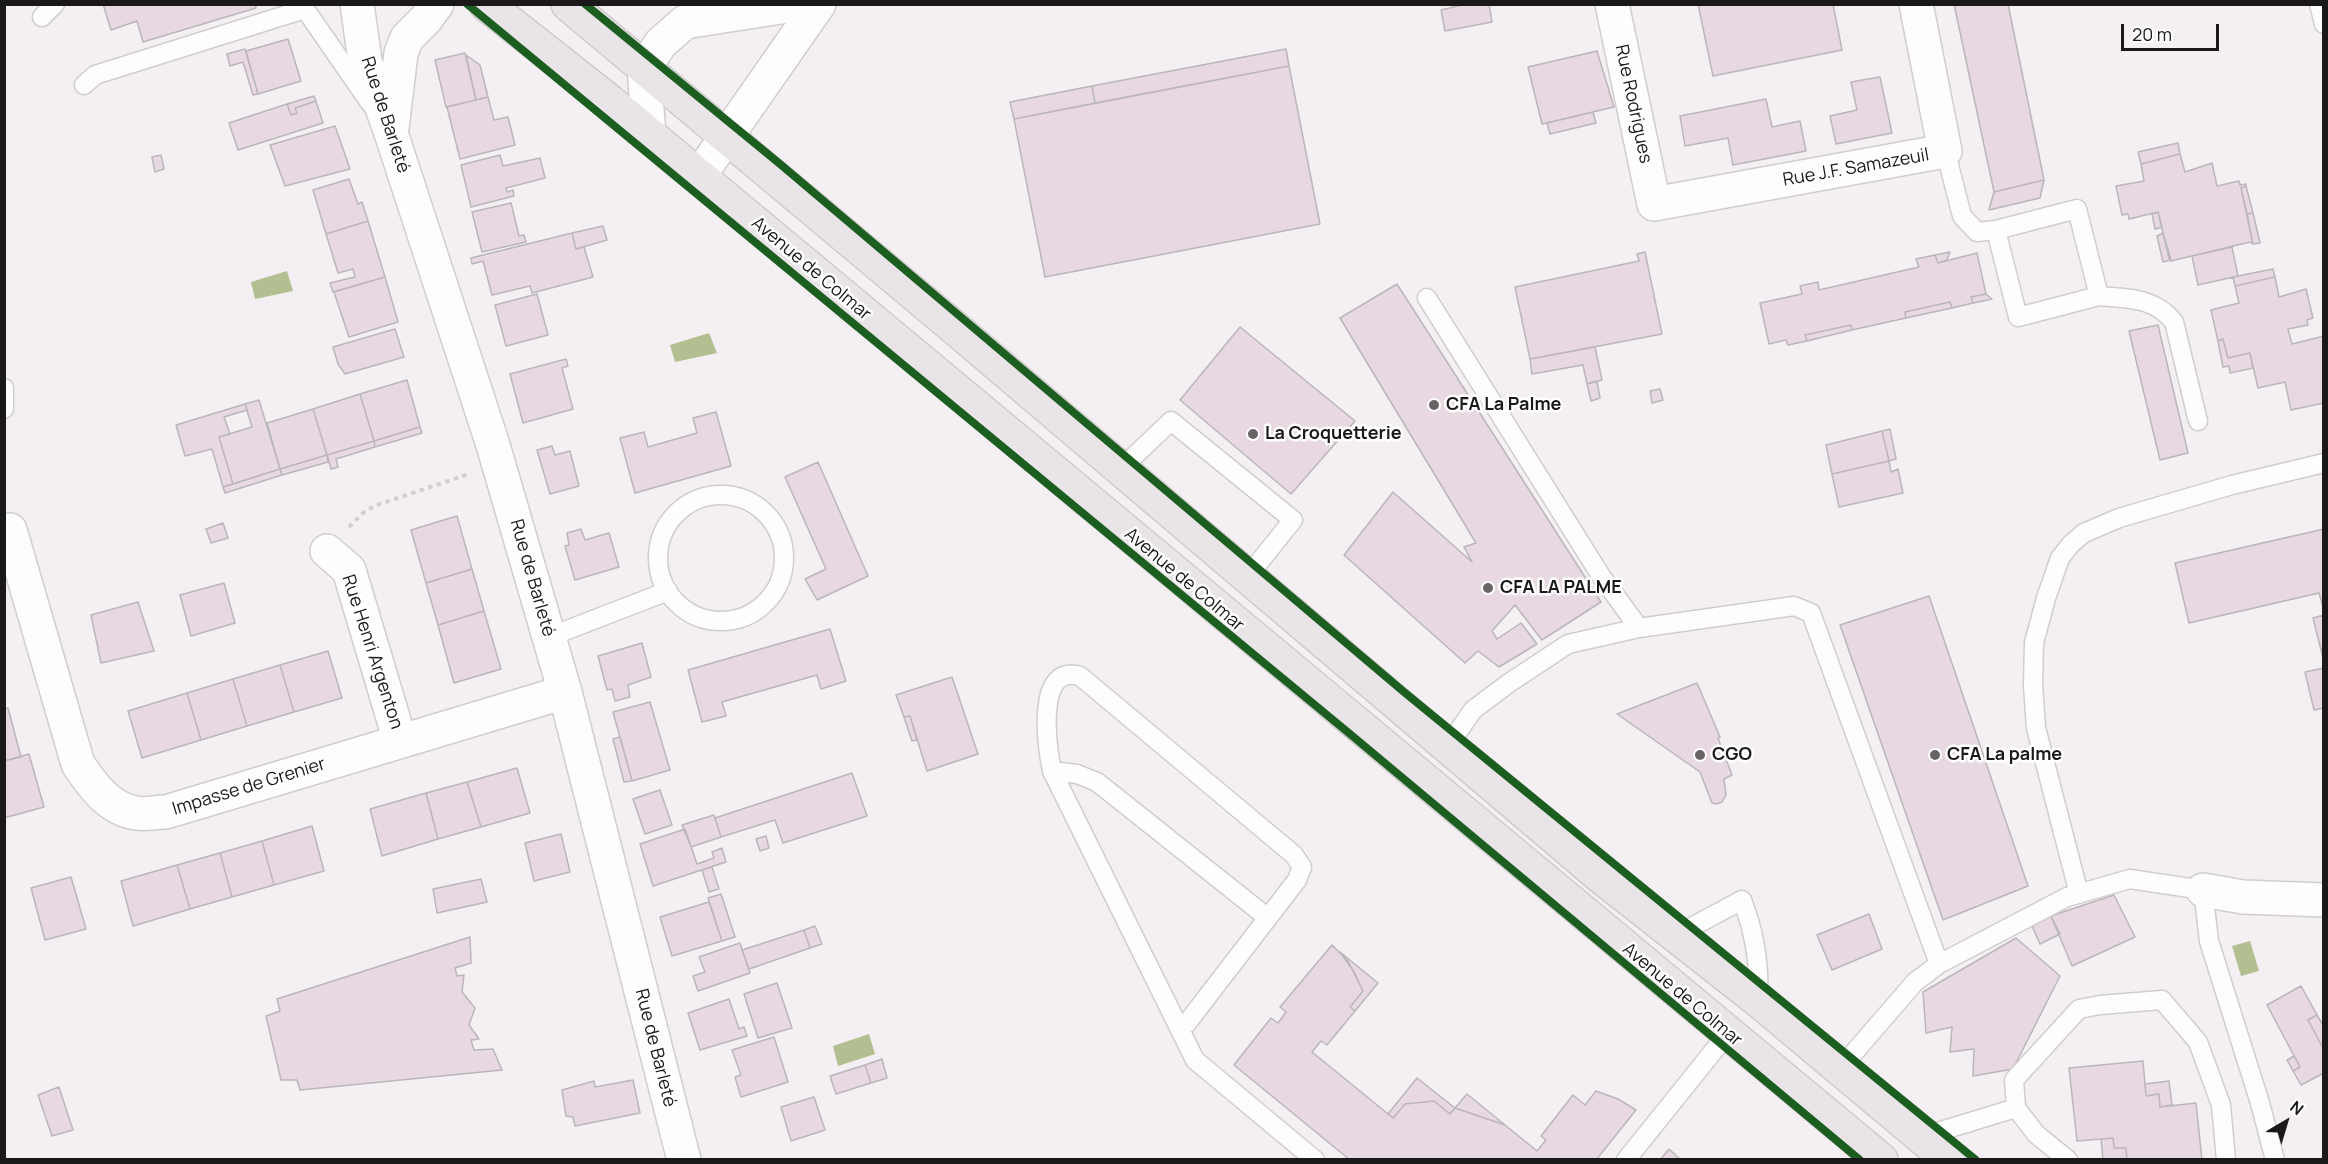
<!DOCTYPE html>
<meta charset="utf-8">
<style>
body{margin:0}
#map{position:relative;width:2328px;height:1164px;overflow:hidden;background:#f4eff2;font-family:Manrope,sans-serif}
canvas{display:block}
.frame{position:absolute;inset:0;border:6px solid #1b181a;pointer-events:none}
.north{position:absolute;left:2256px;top:1092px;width:60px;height:60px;-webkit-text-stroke:4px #fff;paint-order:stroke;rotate:38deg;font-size:16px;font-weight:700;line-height:24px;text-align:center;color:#1b181a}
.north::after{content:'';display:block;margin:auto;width:21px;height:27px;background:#1b181a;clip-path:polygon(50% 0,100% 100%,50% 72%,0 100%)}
.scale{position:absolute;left:2121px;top:24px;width:98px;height:27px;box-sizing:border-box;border:3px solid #1b181a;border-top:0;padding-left:8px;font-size:18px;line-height:21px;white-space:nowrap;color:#1b181a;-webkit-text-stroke:4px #fff;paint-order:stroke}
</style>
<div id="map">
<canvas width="2328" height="1164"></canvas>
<div class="frame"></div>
<div class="north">N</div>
<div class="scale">20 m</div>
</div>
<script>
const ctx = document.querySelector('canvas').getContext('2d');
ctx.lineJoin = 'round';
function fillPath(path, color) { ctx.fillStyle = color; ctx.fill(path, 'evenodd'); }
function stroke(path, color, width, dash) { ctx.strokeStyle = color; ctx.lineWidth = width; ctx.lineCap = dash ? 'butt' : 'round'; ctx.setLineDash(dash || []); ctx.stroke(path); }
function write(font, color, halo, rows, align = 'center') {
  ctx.font = font + ' Manrope,sans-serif'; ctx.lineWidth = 5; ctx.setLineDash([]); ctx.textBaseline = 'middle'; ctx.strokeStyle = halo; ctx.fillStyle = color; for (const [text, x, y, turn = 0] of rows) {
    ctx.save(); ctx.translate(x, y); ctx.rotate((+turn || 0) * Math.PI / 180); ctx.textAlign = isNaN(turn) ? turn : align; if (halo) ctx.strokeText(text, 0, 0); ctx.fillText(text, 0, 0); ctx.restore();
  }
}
fillPath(new Path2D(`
 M287 271 293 291 255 299 251 282Z
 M709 333 717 353 675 362 670 345Z
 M2250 941 2259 971 2241 976 2232 946Z
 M869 1034 875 1054 838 1066 833 1046Z`), '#b3bf91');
const building = new Path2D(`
 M103 4H255L256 8 143 42 137 21 111 30Z
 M1466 4H1489L1492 22 1445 31 1441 10Z
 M1698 4H1833L1842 50 1713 76Z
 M1954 4H2008L2044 180 1994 192Z
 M288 39 301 81 258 94 246 51Z
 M245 49 258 94 253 95 243 62 230 66 227 54Z
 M1286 49 1289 66 1095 103 1092 86Z
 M1597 51 1614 107 1542 124 1528 67Z
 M465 53 476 100 446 107 435 60Z
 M466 55 480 65 488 97 476 100Z
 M1289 66 1320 224 1045 277 1014 119Z
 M1880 77 1892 133 1836 144 1830 116 1857 110 1851 82Z
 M1092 86 1095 103 1014 119 1010 102Z
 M314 96 316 101 295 108 297 113 291 115 287 104Z
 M488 97 494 120 508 117 515 145 460 159 447 107Z
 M1766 99 1772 127 1800 121 1806 151 1733 165 1728 138 1685 146 1680 116Z
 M316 101 323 123 238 150 229 123 287 104 291 115 297 113 295 108Z
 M1593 112 1596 123 1550 134 1547 123Z
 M335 126 350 169 285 186 270 145Z
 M2178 143 2180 154 2141 164 2138 152Z
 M2180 154 2185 172 2212 163 2217 186 2239 181 2240 185 2246 184V186L2241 188 2253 244 2250 242 2171 261 2169 258 2158 212 2129 219 2128 214 2122 215 2116 186 2144 181 2141 164Z
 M161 155 164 169 155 172 152 157Z
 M500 155 503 166 540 158 545 178 506 188 507 192 513 190 514 196 471 207 461 165Z
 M349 179 358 204 362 202 368 221 326 234 313 190Z
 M2044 180 2040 198 1989 210 1994 192Z
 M2246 186 2253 213 2247 214 2241 188Z
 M511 203 519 236 524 235 526 242 482 252 472 212Z
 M2158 212 2162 227 2155 229 2152 214Z
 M2253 213 2260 243 2253 244 2247 214Z
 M368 221 385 277 333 292 330 283 355 277 353 269 338 273 326 234Z
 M603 226 607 240 576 249 572 233Z
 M572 233 576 249 584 247 593 277 532 293 530 286 492 295 483 261 472 264 471 258Z
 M2163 233 2171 260 2163 262 2157 236Z
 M2232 247 2238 276 2198 285 2192 256Z
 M1645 252 1662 334 1530 359 1515 287 1639 261 1637 254Z
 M1950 252 1947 260 1938 263 1935 255Z
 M1977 253 1986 294 1971 297 1973 303 1952 308 1950 302 1905 312 1906 318 1852 330 1851 325 1805 335 1807 341 1788 345 1786 340 1769 344 1760 303 1802 294 1800 286 1818 282 1819 290 1919 267 1916 259 1935 255 1938 263Z
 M2273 269 2275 277 2235 286 2233 277Z
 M385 277 398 322 349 337 334 292Z
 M2275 277 2279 297 2306 289 2313 318 2307 320 2308 325 2288 329 2292 344 2324 336V403L2291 410 2285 382 2258 388 2250 353 2228 358 2223 339 2218 341 2211 310 2239 303 2235 286Z
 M1397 284 1601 602 1542 640 1515 605 1492 631 1497 639 1521 623 1537 644 1499 667 1478 651 1465 663 1344 555 1393 492 1472 562 1464 547 1476 543 1340 318Z
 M537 294 548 335 506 346 495 305Z
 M1986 294 1992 299 1973 303 1971 297Z
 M1950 302 1952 308 1906 318 1905 312Z
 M1851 325 1852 330 1807 341 1805 335Z
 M2158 325 2188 453 2160 460 2129 331Z
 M1240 327 1355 421 1291 494 1180 400Z
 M395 329 404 357 345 374 338 364 333 347Z
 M2223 339 2228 358 2250 353 2253 368 2230 373 2229 366 2223 367 2218 341Z
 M1595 347 1602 380 1587 384 1583 365 1532 374 1530 359Z
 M566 359 568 366 562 368 573 409 523 423 510 374Z
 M407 380 420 427 374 441 360 394Z
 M1597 381 1600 398 1591 401 1587 384Z
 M1660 389 1663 400 1652 403 1650 391Z
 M360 394 374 441 327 455 313 409Z
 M259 400 280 469 233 484 219 437 252 427 245 404Z
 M245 404 247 410 224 417 230 434 219 437 233 484 223 487 212 449 185 456 176 425Z
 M313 409 327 455 280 469 267 423Z
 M716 412 731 466 635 493 620 438 644 432 648 447 697 433 693 418Z
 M420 427 422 433 375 447 374 441Z
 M1890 429 1896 459 1889 461 1882 431Z
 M1882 431 1889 461 1832 474 1826 445Z
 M374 441 375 447 336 459 338 467 331 469 327 455Z
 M552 446 555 455 570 451 579 486 550 494 537 450Z
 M327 455 328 462 282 475 280 469Z
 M1889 461 1891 472 1898 469 1903 493 1839 507 1832 474Z
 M818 462 868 576 817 600 805 579 826 569 785 477Z
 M280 469 282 475 225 493 223 487Z
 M457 516 472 569 426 583 411 530Z
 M223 523 228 538 211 543 206 529Z
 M581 529 585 540 609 533 619 567 575 580 565 546 569 545 567 533Z
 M2324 529V610L2319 593 2189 623 2175 563Z
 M472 569 484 611 438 625 426 583Z
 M224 583 235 623 191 636 180 595Z
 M1929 596 2028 886 1943 920 1840 625Z
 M138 602 154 651 101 663 91 615Z
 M484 611 501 669 454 683 438 625Z
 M2324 615V662L2313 618Z
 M830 629 846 681 821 689 817 675 722 702 726 716 702 722 688 670Z
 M642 643 651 677 628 685 630 697 615 701 612 689 607 690 598 656Z
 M328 651 342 698 294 712 280 665Z
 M280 665 294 712 247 726 233 679Z
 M2324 668V708L2314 710 2305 672Z
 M952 677 978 754 927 771 910 716 904 717 896 695Z
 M233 679 247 726 201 740 187 693Z
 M1697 683 1720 737 1718 738 1732 775 1724 779 1726 795 1722 802 1717 804 1712 803 1700 772 1617 714Z
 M187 693 201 740 142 758 128 711Z
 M650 702 670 770 632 781 613 712Z
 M8 708 21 757 4 761V709Z
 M910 716 917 740 912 741 904 717Z
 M620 737 632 781 624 782 613 739Z
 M29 754 44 807 4 818V761Z
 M517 768 530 813 481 827 467 782Z
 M852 773 867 816 783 843 775 820 721 837 715 818Z
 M467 782 481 827 438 839 426 793Z
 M660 790 672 825 645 834 633 799Z
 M426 793 438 839 382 856 370 809Z
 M714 815 721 837 691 847 682 825Z
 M312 826 324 871 274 885 262 841Z
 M685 829 697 864 714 858 712 852 722 848 726 862 653 886 640 844Z
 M561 834 570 872 534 881 525 843Z
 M766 836 769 848 760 851 756 839Z
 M262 841 274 885 232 897 220 853Z
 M220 853 232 897 190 909 177 865Z
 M177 865 190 909 133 926 121 881Z
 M712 867 719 889 709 892 702 870Z
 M71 877 86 929 45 940 31 888Z
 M481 879 487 902 437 913 433 889Z
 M721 894 735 937 722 941 708 898Z
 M2114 895 2135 937 2072 966 2051 916Z
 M709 902 722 941 672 956 660 917Z
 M1869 914 1882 949 1832 970 1817 935Z
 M2051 916 2060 934 2040 944 2032 926Z
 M815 926 822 944 810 948 804 930Z
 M804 930 810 948 749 969 742 950Z
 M470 937 471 963 455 968 457 976 464 975 462 992 475 1008 469 1025 479 1039 471 1040 474 1050 493 1049 502 1070 300 1090 297 1080H281L266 1016 280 1011 277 999Z
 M2016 938 2060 976 2013 1069 1973 1076 1974 1049 1950 1052 1952 1027 1926 1033 1923 992Z
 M740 943 750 973 698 991 693 976 705 972 699 957Z
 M1332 945 1348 961 1363 991 1350 1007 1355 1011 1327 1045 1321 1041 1312 1052 1393 1118 1405 1104 1434 1101 1450 1114 1455 1108 1505 1125 1537 1151 1546 1140 1541 1136 1573 1095 1585 1105 1596 1091 1618 1099 1636 1110 1596 1160H1350L1234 1065 1271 1018 1278 1023 1286 1012 1280 1007Z
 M1340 952 1378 983 1355 1011 1350 1007 1363 991 1354 972Z
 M777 983 792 1028 758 1038 744 994Z
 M2301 986 2317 1015 2308 1020 2324 1050V1073L2301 1085 2293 1071 2300 1067 2267 1005Z
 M729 999 739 1029 744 1027 747 1036 700 1050 688 1013Z
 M2317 1015 2324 1027V1050L2308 1020Z
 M774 1037 788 1082 741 1097 735 1077 741 1075 732 1050Z
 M2294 1056 2300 1067 2293 1071 2287 1060Z
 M882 1059 887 1078 871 1083 865 1065Z
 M2143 1061 2146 1096 2159 1094 2160 1107 2196 1103 2202 1160H2127L2126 1148H2114L2113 1138 2077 1141 2069 1068Z
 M865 1065 871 1083 836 1094 830 1076Z
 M1417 1078 1455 1108 1450 1114 1434 1101 1405 1104 1393 1118 1388 1114Z
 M633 1080 640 1113 575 1126 573 1117 566 1116 562 1090 594 1081 595 1087Z
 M2169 1081 2172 1105 2160 1107 2159 1094 2146 1096 2145 1084Z
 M59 1087 73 1130 52 1136 38 1095Z
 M1467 1094 1505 1125 1455 1108Z
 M814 1097 825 1130 791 1141 781 1107Z
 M2113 1138 2114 1148H2126L2127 1160H2103L2101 1139Z
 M1669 1149 1681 1160H1660Z`);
fillPath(building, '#e7d8e2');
stroke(building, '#bab6b9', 1.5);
const lane = new Path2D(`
 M2319 4 2324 24
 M42 17 55 4
 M84 85 95 75 305 9 370 103
 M1945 149 1962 216 1977 232 1996 230 2018 317 2099 296 2077 209 1996 230
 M2099 296C2129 299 2154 297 2174 322L2198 421
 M1427 298 1601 576 1639 628
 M4 388V409
 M1110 460H1130L1171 421 1293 520 1248 576
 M658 558a63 63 0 1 1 126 0a63 63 0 1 1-126 0Z
 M549 637 668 591
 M1448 746 1473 710 1509 683 1568 644 1639 628 1794 606 1811 613 1939 964
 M1052 771 1077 774 1097 782 1268 918
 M2079 894 2036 728 2033 685 2034 643 2046 598 2060 558 2071 544 2084 533 2119 518 2232 485 2324 463
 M1675 936 1742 900C1755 933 1760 965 1758 1000
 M1179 1028 1187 1023 1297 880 1302 867 1294 855 1080 676C1035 663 1047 746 1052 771L1195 1060 1315 1160
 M1839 1070 1915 982 1939 964 2067 897 2130 879 2203 890 2209 941 2260 1103 2275 1160
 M1921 1137 2016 1108
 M1626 1160 1720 1043 1729 1034
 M2068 1160 2036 1134 2016 1108 2014 1080 2079 1009 2100 1005 2162 1000 2198 1042 2221 1105 2226 1160`);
const street = new Path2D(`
 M357 4 365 61 391 133 493 445 565 692 684 1160
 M1612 4 1654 204 1945 151 1916 4
 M392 128 401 53 407 38 426 19 437 4
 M649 135 644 68 661 43 685 22 800 4
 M699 176 819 4
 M10 530 78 764C92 785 109 809 136 813 145 815 156 812 166 812L565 692
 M327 551 349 570 400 741
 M2203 890 2243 897 2324 900`);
const primary = new Path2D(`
 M486 4 609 101 699 176 1881 1160
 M568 4 949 323 1599 875 1758 1000 1949 1160`);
stroke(lane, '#d1cdcf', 21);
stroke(street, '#d1cdcf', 36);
stroke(primary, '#cdcbcc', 36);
stroke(new Path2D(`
 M349 527 363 513 374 506 469 474`), '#d0cfcf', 4, [4.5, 4.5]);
stroke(lane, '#fdfdfd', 18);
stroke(street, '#fdfdfd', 33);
stroke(primary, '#e9e4e7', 33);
stroke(new Path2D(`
 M467 4 1350 734 1860 1160
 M585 4 780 164 1404 692 1976 1160`), '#1b5e20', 8);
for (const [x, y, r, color] of [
 [1434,405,6,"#676366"],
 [1253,434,6,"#676366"],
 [1488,588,6,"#676366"],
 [1700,755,6,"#676366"],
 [1935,755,6,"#676366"]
]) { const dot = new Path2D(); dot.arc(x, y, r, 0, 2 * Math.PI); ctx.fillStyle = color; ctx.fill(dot); stroke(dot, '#fff', 2); }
write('18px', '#1b181a', '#fff', [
 ["Rue Rodrigues",1633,104,78],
 ["Rue de Barleté",385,115,72],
 ["Rue J.F. Samazeuil",1856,168,-10],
 ["Avenue de Colmar",811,269,40],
 ["Rue de Barleté",532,578,74],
 ["Avenue de Colmar",1184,580,40],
 ["Rue Henri Argenton",372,652,72],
 ["Impasse de Grenier",249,787,-17],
 ["Avenue de Colmar",1682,995,40],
 ["Rue de Barleté",655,1048,76]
]);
write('bold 18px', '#1b181a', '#fff', [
 ["CFA La Palme",1446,405],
 ["La Croquetterie",1265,434],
 ["CFA LA PALME",1500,588],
 ["CGO",1712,755],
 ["CFA La palme",1947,755]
], 'left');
</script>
